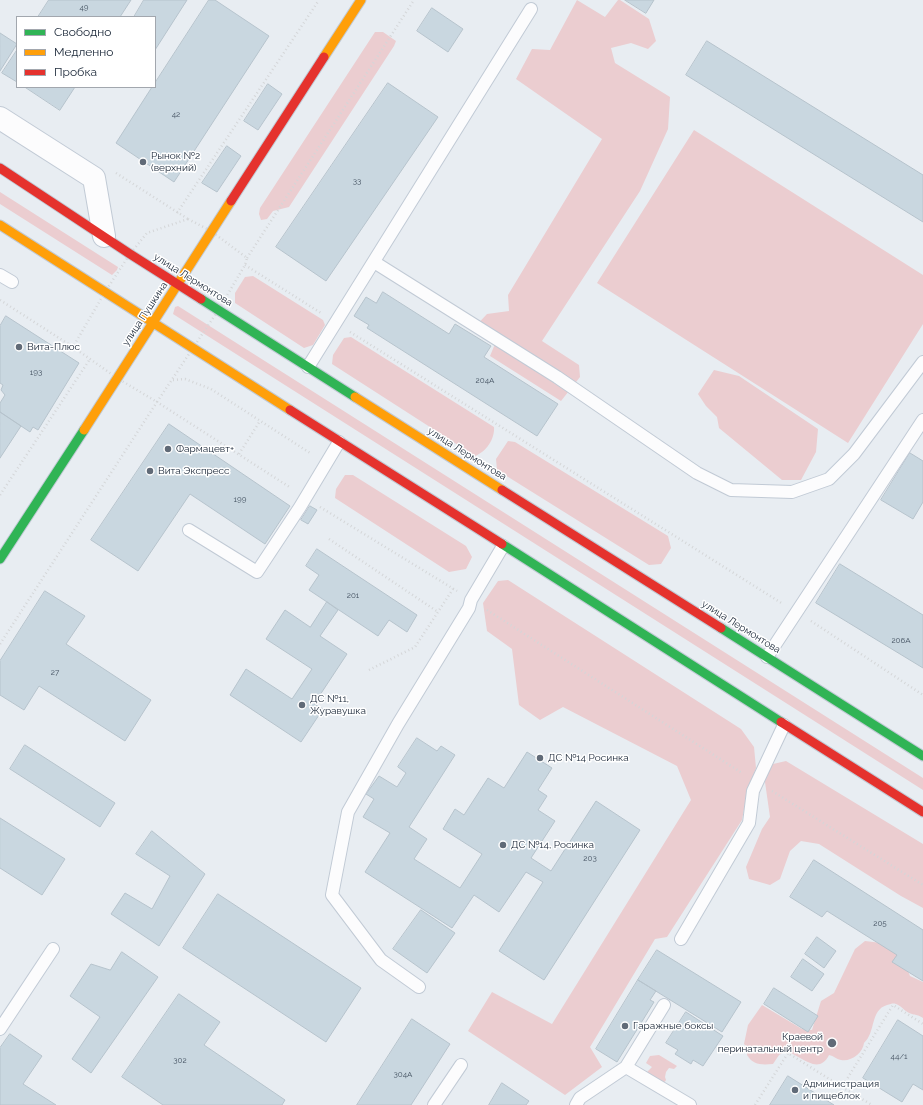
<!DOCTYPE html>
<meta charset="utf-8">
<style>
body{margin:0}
#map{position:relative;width:923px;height:1105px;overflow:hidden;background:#e8edf2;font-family:Raleway,sans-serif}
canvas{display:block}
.legend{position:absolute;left:16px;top:16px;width:140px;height:72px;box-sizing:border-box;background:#fff;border:1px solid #a2a7ae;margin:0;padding:5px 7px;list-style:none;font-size:12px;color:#172435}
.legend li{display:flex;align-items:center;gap:8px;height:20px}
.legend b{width:20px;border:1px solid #a2a7ae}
</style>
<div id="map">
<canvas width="923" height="1105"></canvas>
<ul class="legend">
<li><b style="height:5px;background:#30b455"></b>Свободно</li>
<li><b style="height:5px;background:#ff9f0a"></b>Медленно</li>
<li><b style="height:5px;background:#e5322d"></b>Пробка</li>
</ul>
</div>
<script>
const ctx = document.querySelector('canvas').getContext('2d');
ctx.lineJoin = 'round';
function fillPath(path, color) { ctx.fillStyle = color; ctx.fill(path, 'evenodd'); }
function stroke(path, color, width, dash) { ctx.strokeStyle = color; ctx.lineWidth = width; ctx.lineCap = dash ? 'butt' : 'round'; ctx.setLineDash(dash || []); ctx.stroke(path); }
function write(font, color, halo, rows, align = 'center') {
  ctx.font = font + ' Raleway,sans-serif'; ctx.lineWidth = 3; ctx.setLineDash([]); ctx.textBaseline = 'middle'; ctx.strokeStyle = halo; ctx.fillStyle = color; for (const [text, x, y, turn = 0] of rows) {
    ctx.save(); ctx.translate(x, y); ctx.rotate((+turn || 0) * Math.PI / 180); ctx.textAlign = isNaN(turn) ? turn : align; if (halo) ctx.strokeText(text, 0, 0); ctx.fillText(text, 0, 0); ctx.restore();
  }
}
fillPath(new Path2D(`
 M577 0 605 17 618 0H620L649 19 656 41 648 49 631 43 611 48 615 63 670 97 668 129 640 191 542 341 579 365 580 377 561 401 490 356 495 344 472 330 487 314 509 311 508 295 602 139 516 79 532 49 550 50Z
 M375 32H383L396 41 394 46 289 207 273 211 267 219 261 220 259 214 260 208Z
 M694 130 923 275V324L848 443 597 283Z
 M0 192 118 267 117 270 112 275 0 204Z
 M253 276 323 320 325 325 313 345 304 348 235 303V293L245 277Z
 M178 306 923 778V790L173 314 175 307Z
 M351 337 494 427C495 439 486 452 475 456L332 364 333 355 344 338Z
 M714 370 739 376 818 429 816 452 801 480H782L719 428 717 417 706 406 698 394Z
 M508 441 515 442 668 536 671 548 661 564 649 565 497 470 496 459Z
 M345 475H353L466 546 472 557 466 569 449 572 335 498 336 489Z
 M508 580 741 729 754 747 756 768 747 793 742 820 667 937 655 939 590 1047 602 1067 565 1095 468 1031 492 992 552 1024 691 800 677 766 563 707 540 720 519 705 512 649 487 631 483 603 498 581Z
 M786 761 923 844V908L901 896 819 844 801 841 790 851 780 879 770 885 749 879 746 867 762 829 770 817 764 775 773 764Z
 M865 941 898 945 910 976 923 982V1018C917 1014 917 1016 912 1014 906 1013 902 1006 896 1004 893 1003 891 1004 887 1005 870 1010 876 1032 864 1043 863 1053 851 1062 841 1060 836 1059 834 1056 829 1055 818 1077 800 1054 785 1051L779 1055 773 1064C761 1065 753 1065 747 1055L748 1048 744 1044 748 1025 762 1005 802 1029 812 1030 821 1001 834 993 855 949Z
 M659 1055 677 1066 674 1069 669 1068 666 1072 665 1077 666 1080 664 1083 646 1077 647 1072 652 1067 646 1063 650 1056Z`), '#ebcdd0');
const building = new Path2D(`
 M49 0H131L120 17H38Z
 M144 0H187L155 50V17H134Z
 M209 0H215L269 36 174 182 116 143 152 87H155V83Z
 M625 0H654L646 13Z
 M432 8 463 29 448 52 417 31Z
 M0 33 17 44 0 71Z
 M707 41 923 175V222L686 75Z
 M17 50V82L2 73Z
 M388 83 438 117 326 281 276 247Z
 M268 84 282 94 258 130 244 121Z
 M25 87H75L60 110Z
 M227 146 241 156 217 192 202 183Z
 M383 292 449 334 455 324 491 346 484 357 558 404 537 436 367 328 369 325 354 316 366 297 376 303Z
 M6 316 79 363 38 430 33 427 30 432 0 412V403L5 395 1 390 3 385 0 383V326Z
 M0 412 21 426 0 458Z
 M169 424 290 506 265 544 190 494 138 571 91 540Z
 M910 453 923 461V502L913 519 881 500Z
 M310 506 317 510 308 524 301 520Z
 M317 549 417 615 407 632 389 620 378 636 309 590 319 575 306 566Z
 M840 564 923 615V668L816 603Z
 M45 591 85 616 66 644 151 700 125 741 39 686 24 710 0 695V661Z
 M327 602 338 610 320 636 347 654 314 704 323 709 301 742 230 695 246 669 292 699 312 669 266 639 285 610 310 627Z
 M417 738 437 751 441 746 455 755 409 827 427 839 414 859 460 888 482 854 443 829 455 809 464 815 488 778 504 788 527 752 552 768 538 790 547 796 538 810 555 821 531 858 551 871 596 801 640 830 544 980 499 951 543 882 526 872 499 912 474 895 452 928 365 872 390 833 363 817 374 799 366 794 379 776 397 787 406 773 398 767Z
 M25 745 115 803 100 827 10 769Z
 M0 818 65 859 42 895 0 868Z
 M152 831 205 874 159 946 111 914 125 893 152 909 170 876 136 854Z
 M814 860 923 930V981L892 962 897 955 827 911 822 917 790 897Z
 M218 894 361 988 326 1042 183 948Z
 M421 910 455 933 427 973 393 949Z
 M817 937 836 951 824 968 805 954Z
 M657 950 741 1002 722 1032 638 980Z
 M122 952 158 977 91 1073 72 1059 100 1017 70 996 91 964 110 970Z
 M803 959 824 974 812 991 791 977Z
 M638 980 656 991 650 1000 654 1002 617 1062 596 1049Z
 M774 988 818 1016 808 1032 764 1004Z
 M179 994 220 1022 204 1045 285 1100 282 1105H163L122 1077Z
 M686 1012 723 1036 703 1066 693 1060 691 1064 675 1054 678 1050 666 1043Z
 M412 1019 450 1044 411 1105H357Z
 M898 1020 923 1036V1090L913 1084 902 1102 863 1078Z
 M10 1034 42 1056 23 1084 56 1105H0V1048Z
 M788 1076 834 1105H770Z
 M502 1083 529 1101 526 1105H489Z`);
fillPath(building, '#c9d7e0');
stroke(building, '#b6c3cc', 1);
const lane = new Path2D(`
 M374 262 557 377 697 473 731 490 792 492 829 479 854 454 923 362
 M0 275 12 282
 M308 367 531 9
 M189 530 257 572 300 507 339 442
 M767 657 923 420
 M681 939 749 823 753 791 784 725
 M419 987 381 960 332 895 348 812 398 724 469 608 471 600 503 546
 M0 1029 53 949
 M626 1067 690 1105
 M434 1105 461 1065
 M576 1105 580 1098 626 1067 664 1005`);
const street = new Path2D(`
 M0 118 94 178 104 236`);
const fast = new Path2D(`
 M201 299 355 397
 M502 544 781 722
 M0 559 84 430
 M721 628 923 756`);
const slow = new Path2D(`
 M324 57 361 0
 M0 225 290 410
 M355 397 502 490
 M84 430 231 201`);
const jam = new Path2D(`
 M0 168 130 254 201 299
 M231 201 324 57
 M290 410 502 544
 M502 490 721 628
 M781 722 923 812`);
stroke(lane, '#c1cad5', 14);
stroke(street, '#c1cad5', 24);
stroke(fast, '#c1cad5', 11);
stroke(slow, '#c1cad5', 11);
stroke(jam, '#c1cad5', 11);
stroke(new Path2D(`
 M116 173 188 219
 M177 213 319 0
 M188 219 211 231 247 258 245 265 219 309 157 402 117 378 73 347 105 292 130 254 147 233Z
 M247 258 414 0
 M245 265 321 313
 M0 300 73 347
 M350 332 783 604
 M173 380 185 379 211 389 310 453
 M239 454 260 421
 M0 495 90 359
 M320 507 457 591
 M329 539 438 612
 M487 610 742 773
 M811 621 923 695
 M0 644 157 402 291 488
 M369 670 415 647 453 589
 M772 791 923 885
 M842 1087 872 1105
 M755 1105 788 1053 842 1087 893 1005 923 1024`), '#d4d6d8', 2.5, [1, 3]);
stroke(lane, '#fcfcfd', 12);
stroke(street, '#fcfcfd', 22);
stroke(fast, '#30b455', 9);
stroke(slow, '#ff9f0a', 9);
stroke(jam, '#e5322d', 9);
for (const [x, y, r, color] of [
 [143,162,4,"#606a77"],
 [19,347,4,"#606a77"],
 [168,449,4,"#606a77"],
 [150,471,4,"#606a77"],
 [302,705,4,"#606a77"],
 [540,758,4,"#606a77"],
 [503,845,4,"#606a77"],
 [625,1026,4,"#606a77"],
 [832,1043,5,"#606a77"],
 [795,1090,4,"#606a77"]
]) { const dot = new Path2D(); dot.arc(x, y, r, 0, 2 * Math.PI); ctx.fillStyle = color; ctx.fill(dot); stroke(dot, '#fff', 1.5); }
write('8px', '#445261', null, [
 ["49",84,8],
 ["42",176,115],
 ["33",357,182],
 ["193",36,373],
 ["204А",485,381],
 ["199",240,500],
 ["201",353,596],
 ["206А",901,641],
 ["27",55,673],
 ["203",590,859],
 ["205",880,924],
 ["44/1",899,1057],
 ["302",180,1061],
 ["304А",403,1075]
]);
write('10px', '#172435', '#fff', [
 ["Рынок №2",151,156],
 ["(верхний)",151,168],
 ["Вита-Плюс",27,347],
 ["Фармацевт+",176,449],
 ["Вита Экспресс",158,471],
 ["ДС №11,",310,699],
 ["Журавушка",310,711],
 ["ДС №14 Росинка",548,758],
 ["ДС №14, Росинка",511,845],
 ["Гаражные боксы",633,1026],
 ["Краевой",823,1037,"right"],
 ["перинатальный центр",823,1049,"right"],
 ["Администрация",803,1084],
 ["и пищеблок",803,1096]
], 'left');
write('10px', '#172435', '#fff', [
 ["улица Лермонтова",193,280,32],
 ["улица Пушкина",145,314,-57],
 ["улица Лермонтова",467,454,32],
 ["улица Лермонтова",741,627,32]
]);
</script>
